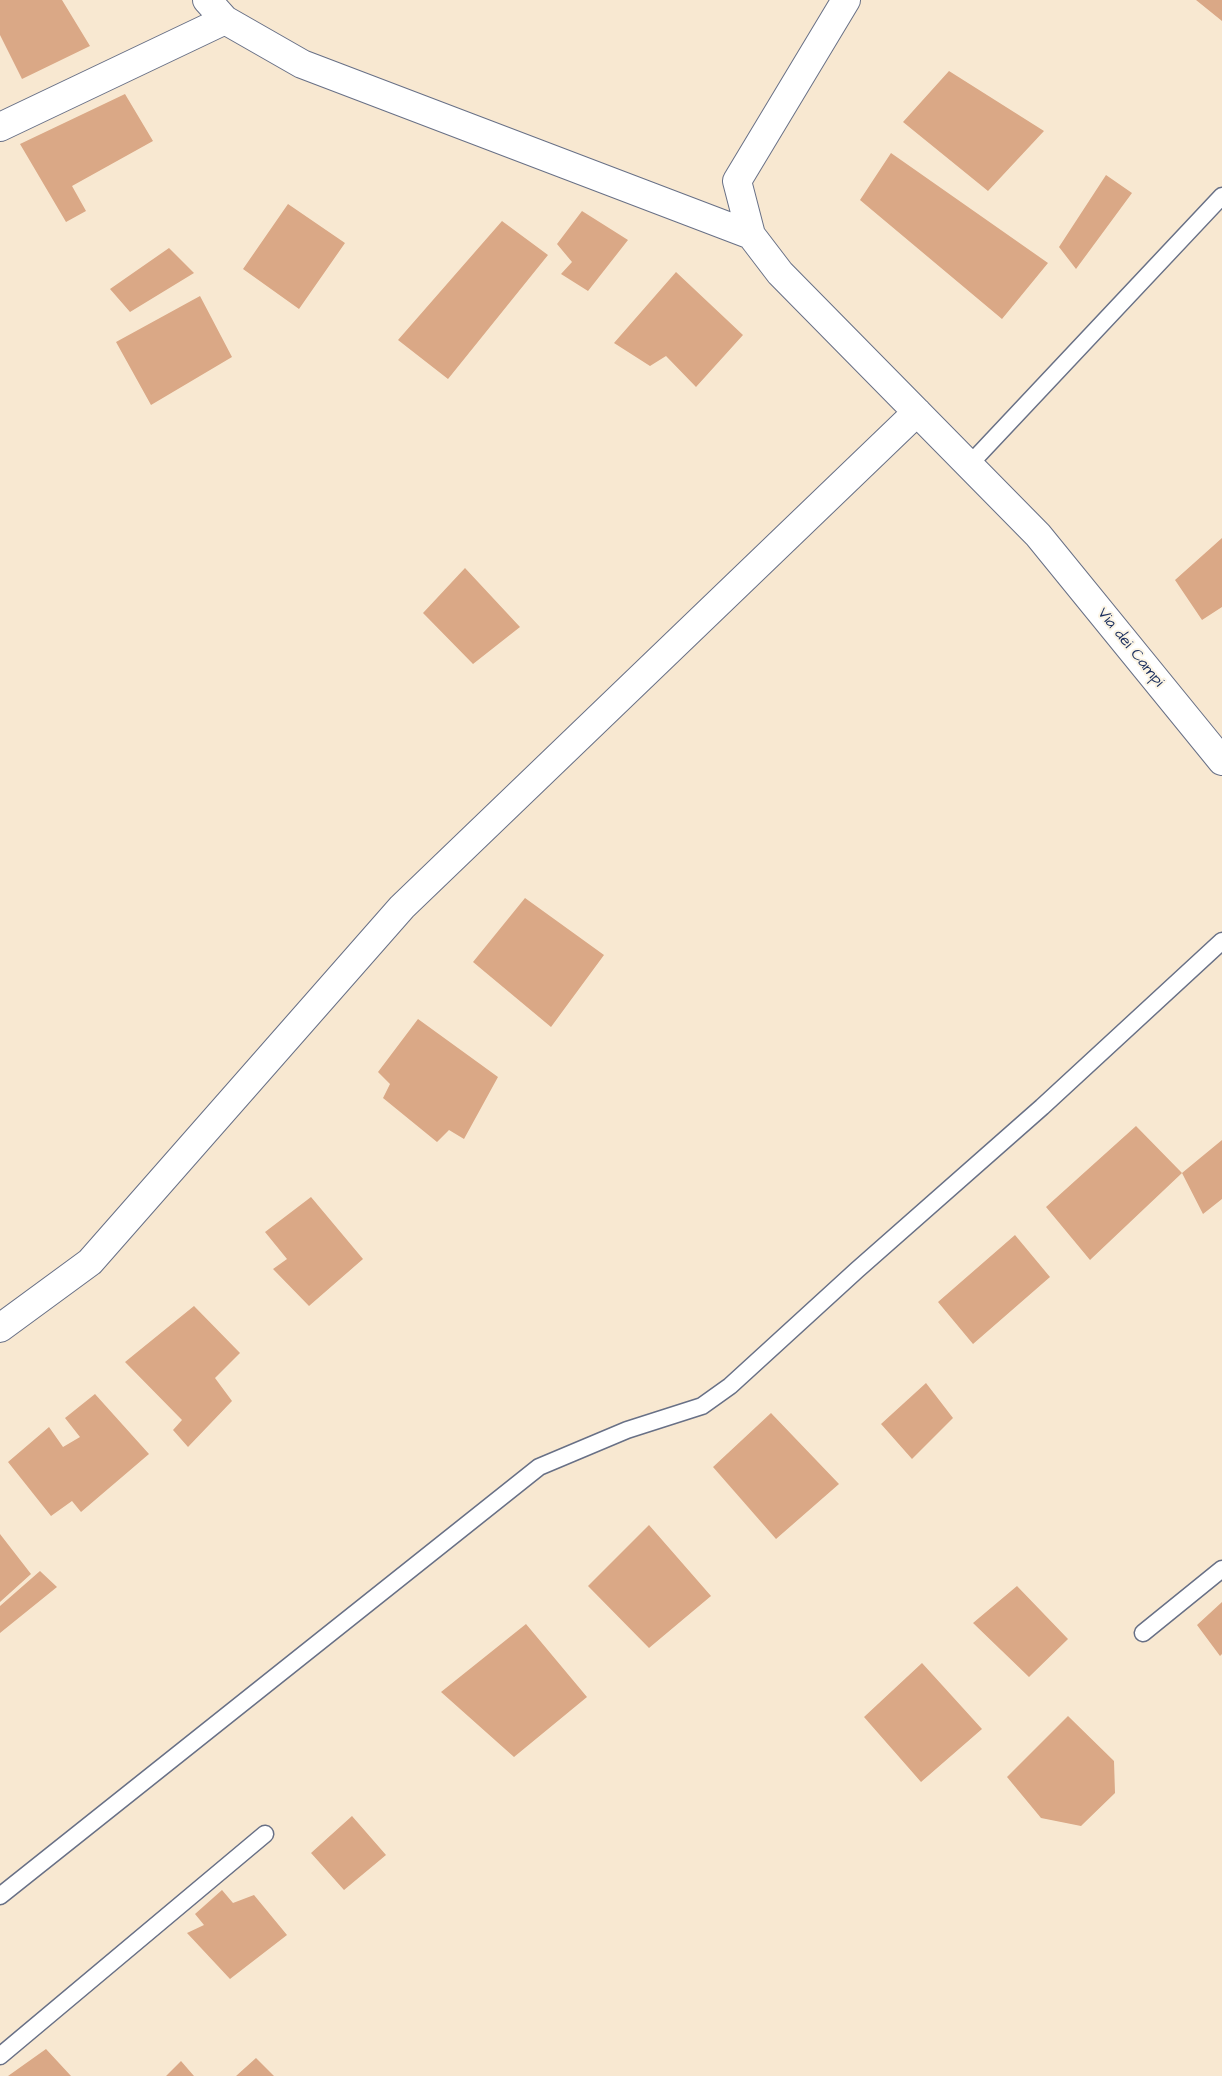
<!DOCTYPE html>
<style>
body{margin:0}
canvas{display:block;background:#f8e8d1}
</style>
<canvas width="1222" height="2076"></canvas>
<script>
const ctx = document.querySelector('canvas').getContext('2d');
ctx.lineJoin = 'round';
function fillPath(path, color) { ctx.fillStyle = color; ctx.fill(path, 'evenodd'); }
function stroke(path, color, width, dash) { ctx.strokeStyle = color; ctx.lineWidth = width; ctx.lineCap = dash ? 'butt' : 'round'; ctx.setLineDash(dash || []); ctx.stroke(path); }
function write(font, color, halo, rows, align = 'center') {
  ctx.font = font + ' "Architects Daughter",sans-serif'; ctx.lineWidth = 4; ctx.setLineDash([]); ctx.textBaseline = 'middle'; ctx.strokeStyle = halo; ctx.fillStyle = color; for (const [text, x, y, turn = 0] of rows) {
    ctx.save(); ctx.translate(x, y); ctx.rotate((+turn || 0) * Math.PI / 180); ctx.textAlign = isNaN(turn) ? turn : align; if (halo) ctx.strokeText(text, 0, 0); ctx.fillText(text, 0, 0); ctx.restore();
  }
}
fillPath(new Path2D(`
 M0 0H62L90 46 22 79 0 35Z
 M1196 0H1222V21Z
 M949 71 1044 131 988 191 903 122Z
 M125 94 153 141 72 186 86 211 66 222 20 144Z
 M891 153 1048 263 1002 319 860 200Z
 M1106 175 1132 193 1076 269 1059 247Z
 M288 204 345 243 299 309 243 269Z
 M582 211 628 240 588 291 561 274 572 262 557 244Z
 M502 221 548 255 448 379 398 340Z
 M169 248 194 273 130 312 110 289Z
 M676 272 743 335 696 387 666 356 650 366 614 343Z
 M200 296 232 357 151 405 116 342Z
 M1222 538V607L1202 620 1175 580Z
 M465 568 520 627 473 664 423 613Z
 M525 898 604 955 551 1027 473 962Z
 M418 1019 498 1077 464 1139 449 1130 437 1142 383 1098 390 1084 378 1072Z
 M1136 1126 1182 1173 1090 1260 1046 1207Z
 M1222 1140V1199L1203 1214 1182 1173Z
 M311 1197 363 1259 309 1306 273 1269 287 1259 265 1232Z
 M1015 1235 1050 1277 973 1344 938 1302Z
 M194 1306 240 1353 215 1378 232 1401 188 1447 173 1430 182 1420 125 1362Z
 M926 1383 953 1418 912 1459 881 1424Z
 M95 1394 149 1454 81 1512 72 1501 51 1516 8 1462 49 1427 63 1447 80 1437 65 1418Z
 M771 1413 839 1484 776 1539 713 1467Z
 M649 1525 711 1596 649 1648 588 1586Z
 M0 1534 31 1574 0 1602Z
 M40 1571 57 1587 0 1633V1606Z
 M1017 1586 1068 1639 1029 1677 973 1623Z
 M1222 1602V1654L1220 1656 1197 1625Z
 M526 1624 587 1697 514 1757 441 1692Z
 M922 1663 982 1729 921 1782 864 1717Z
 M1068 1716 1114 1761 1115 1793 1081 1826 1041 1818 1007 1777Z
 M352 1816 386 1855 344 1890 311 1853Z
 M222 1890 233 1903 254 1895 287 1935 230 1979 187 1933 204 1925 195 1914Z
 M46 2049 71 2076H8Z
 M256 2058 274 2076H236Z
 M181 2061 194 2076H166Z`), '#daa886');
const lane = new Path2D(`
 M969 465 1222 196
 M1143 1633 1222 1569
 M0 1896 539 1467 627 1430 702 1406 730 1386 857 1270 1042 1107 1222 941
 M0 2056 265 1834`);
const street = new Path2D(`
 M207 0 225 20 302 64 751 235
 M846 0 737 181 751 235 780 273 1038 535 1222 761
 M0 127 225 20
 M0 1328 90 1262 402 907 917 412`);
stroke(lane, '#687086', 19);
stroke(street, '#687086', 30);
stroke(lane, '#fff', 16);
stroke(street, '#fff', 28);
write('16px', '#1b2f5e', '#fcf5e5', [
 ["Via dei Campi",1130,648,51]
]);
</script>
